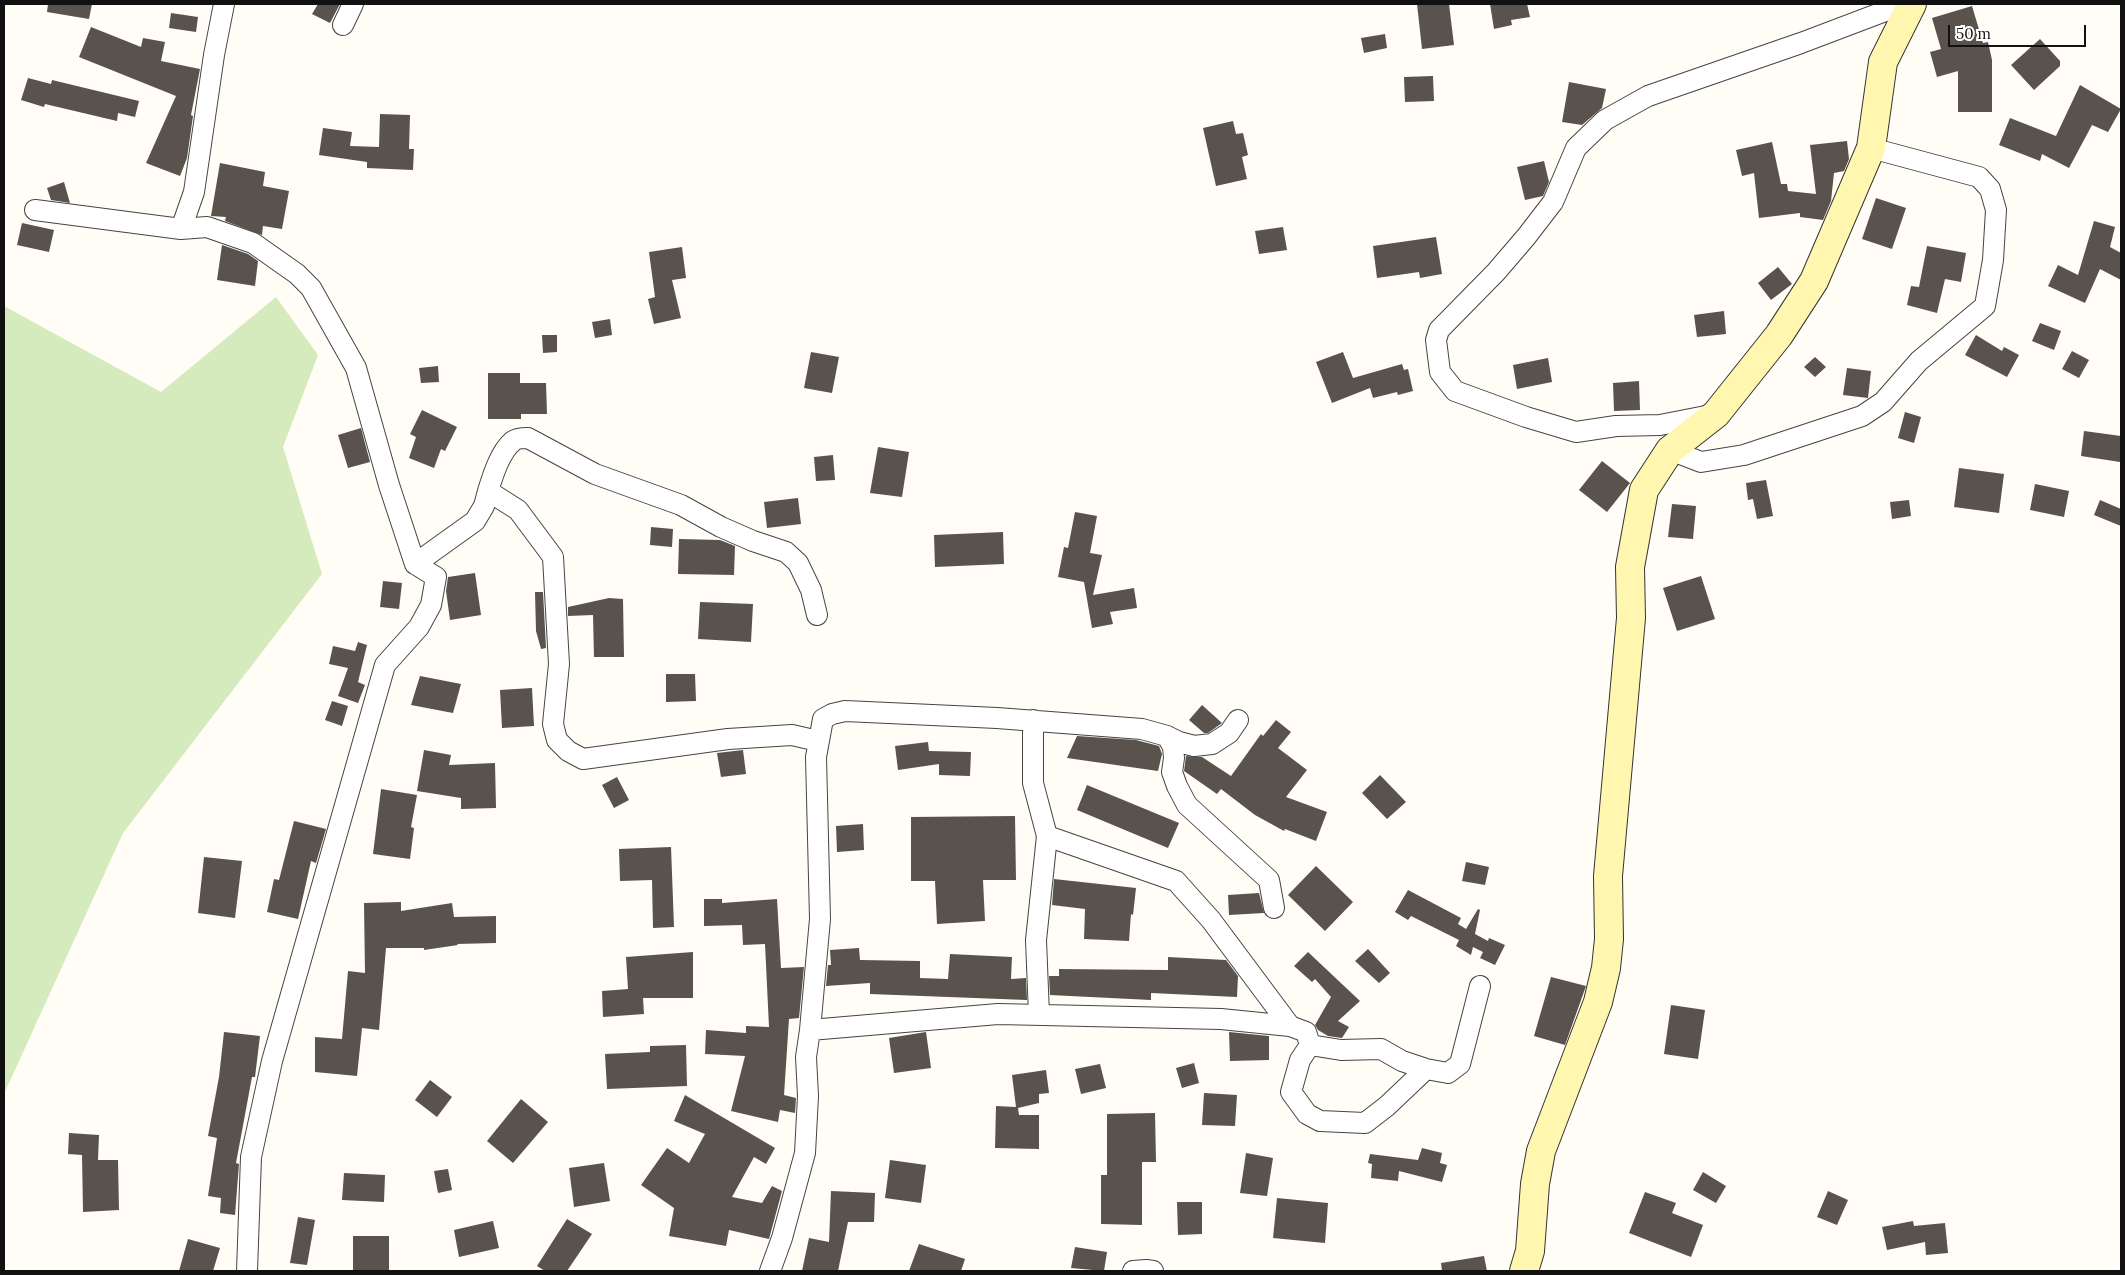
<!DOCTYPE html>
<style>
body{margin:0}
#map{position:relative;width:2125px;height:1275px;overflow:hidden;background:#fffdf5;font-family:Lora,serif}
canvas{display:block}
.frame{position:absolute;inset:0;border:5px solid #111;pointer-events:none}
.scale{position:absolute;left:1948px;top:25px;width:138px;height:22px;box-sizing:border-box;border:2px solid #111;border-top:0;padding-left:6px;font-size:15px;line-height:18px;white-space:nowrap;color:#111;-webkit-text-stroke:4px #fff;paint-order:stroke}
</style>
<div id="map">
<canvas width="2125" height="1275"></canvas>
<div class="frame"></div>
<div class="scale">50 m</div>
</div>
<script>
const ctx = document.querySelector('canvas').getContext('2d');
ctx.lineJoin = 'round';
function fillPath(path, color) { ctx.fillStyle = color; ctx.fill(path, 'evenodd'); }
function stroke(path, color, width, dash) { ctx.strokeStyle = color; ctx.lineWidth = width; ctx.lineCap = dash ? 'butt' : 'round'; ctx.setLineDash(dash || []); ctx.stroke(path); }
fillPath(new Path2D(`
 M276 297 318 355 283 447 322 574 123 833 4 1094V306L161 392Z`), '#d5ebbd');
fillPath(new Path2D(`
 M48 4H92L89 19 47 12Z
 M318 4H340L330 23 312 14Z
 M1417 4H1449L1454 45 1422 49Z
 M1490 4H1527L1530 17 1511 20 1512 25 1494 29Z
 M1972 6 1983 43 1988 42 1992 60V112H1958V71L1937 77 1930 52 1941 49 1932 18Z
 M171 13 198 17 196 32 169 28Z
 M91 27 141 47 143 38 165 42 161 61 200 69 191 115 193 116 187 158 180 176 146 163 176 96 79 57Z
 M1385 34 1387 48 1364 53 1361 38Z
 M2040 39 2060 61V66L2034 90 2011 65Z
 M1433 76 1434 101 1405 102 1404 77Z
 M28 78 51 84 52 80 139 101 135 117 118 113 117 121 45 104 44 107 21 100Z
 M1569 82 1606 89 1602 108 1582 125 1562 122Z
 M2080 85 2121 109 2108 132 2092 125 2069 168 2042 154 2040 161 1999 145 2010 118 2056 136Z
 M380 114 410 115 409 149H414L413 170 367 168V162L319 155 323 128 352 132 350 146 379 147Z
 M1233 121 1236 134 1243 133 1248 155 1242 157 1247 179 1216 186 1203 128Z
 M1847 141 1849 159 1844 171 1834 173 1831 201 1823 220 1800 217V213L1759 218 1754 173 1742 176 1736 150 1772 142 1781 184H1787L1788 191 1816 194 1810 145Z
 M1544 161 1549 182 1543 196 1525 200 1517 167Z
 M220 163 265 172 263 186 289 191 282 229 263 226 262 235 225 221 226 217 211 216Z
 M64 182 70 203 51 200 47 188Z
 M1876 198 1906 208 1892 249 1862 239Z
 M2094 221 2115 227 2110 247 2121 253V280L2100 269 2085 303 2048 286 2058 265 2078 275Z
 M22 223 54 230 49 252 17 245Z
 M1283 227 1287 250 1259 254 1255 231Z
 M1436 237 1442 274 1420 278 1419 272 1377 278 1373 246Z
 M222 245 248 254 258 261 255 286 217 280Z
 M1927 246 1966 253 1961 282 1945 279 1937 313 1907 305 1911 286 1919 287Z
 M682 247 686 278 672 280 681 318 654 324 648 299 655 297 649 252Z
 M1778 267 1792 284 1771 300 1758 283Z
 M1724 311 1726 334 1697 337 1694 315Z
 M610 319 612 335 595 338 592 322Z
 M2040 323 2061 331 2054 350 2032 341Z
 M542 335H557V352L543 353Z
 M1976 335 2002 351 2004 347 2019 355 2007 377 1965 355Z
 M2072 351 2089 360 2079 378 2062 369Z
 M811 352 839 357 832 393 804 388Z
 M1343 352 1353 378 1402 364 1404 370 1408 369 1413 391 1398 395 1397 392 1373 398 1370 388 1332 403 1316 362Z
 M1815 357 1826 367 1815 377 1804 367Z
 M1548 358 1552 382 1517 389 1513 365Z
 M438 366 439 382 421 383 419 368Z
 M1847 368 1871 371 1868 398 1843 395Z
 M488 373H520V383H546L547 414H521V419H488Z
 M1639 381 1640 410 1614 411 1613 383Z
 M422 410 457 427 445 451 441 449 434 468 409 458 416 437 410 434Z
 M1905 412 1921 417 1914 443 1898 438Z
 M361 428 370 462 348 468 338 435Z
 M2084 431 2121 436 2120 462 2081 456Z
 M878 447 909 452 902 497 870 493Z
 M833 455 835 480 816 481 814 457Z
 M1602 461 1630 483 1607 512 1579 490Z
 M1959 468 2004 474 1999 513 1954 507Z
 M1766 480 1773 516 1757 519 1753 499 1748 500 1746 483Z
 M2035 484 2069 491 2064 517 2030 510Z
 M798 498 801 524 767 528 764 502Z
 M1909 500 1911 516 1892 519 1890 502Z
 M2100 500 2121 509V526L2094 515Z
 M1672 504 1696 506 1693 539 1668 537Z
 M1075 512 1097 516 1090 553 1102 555 1093 595 1134 588 1137 608 1110 612 1113 624 1092 628 1084 582 1058 577 1064 547 1068 548Z
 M651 527 673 529 672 547 650 545Z
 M1003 532 1004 564 935 567 934 535Z
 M679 539 720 540 735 546 734 575 678 574Z
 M475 573 481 615 450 620 446 591 448 577Z
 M1701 576 1715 619 1677 631 1663 588Z
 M383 581 402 583 399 609 380 607Z
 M535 592H543L546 648 541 649 536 631Z
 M609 598 623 599 624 657H594L593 615 568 616V607Z
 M700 602 753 604 751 642 698 639Z
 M358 642 367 645 358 682 365 685 358 703 338 696 348 668 329 664 333 646 355 651Z
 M666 674H695L696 701 666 702Z
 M420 676 461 684 453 713 411 705Z
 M532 688 534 726 502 728 500 690Z
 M332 701 348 706 342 726 325 720Z
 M1202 705 1222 723 1208 733H1204L1189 720Z
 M1276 720 1291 732 1278 748 1307 770 1286 797 1327 812 1316 841 1285 829 1284 831 1255 815 1221 789 1217 794 1184 771 1186 756 1202 757 1231 776 1261 734 1263 736Z
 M1077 736 1136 740 1159 746 1162 754 1158 771 1067 758Z
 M928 742 929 751 971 752 970 776 939 775V764L898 770 895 746Z
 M424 750 451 755 449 765 495 763 496 808 461 809V798L417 791Z
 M743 750 746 774 721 777 717 753Z
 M1380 775 1406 802 1387 819 1362 793Z
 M617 777 629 800 614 808 602 785Z
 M1087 785 1179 823 1168 848 1077 810Z
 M381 789 417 795 411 827 414 828 410 859 373 854Z
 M1015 816 1016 880H983L985 921 937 924 935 881H911V817Z
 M294 821 326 829 316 863 311 861 298 919 267 912 274 879 279 880Z
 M863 824 864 850 837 852 836 826Z
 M671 847 674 927 653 928 652 880 620 881 619 849Z
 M204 857 242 861 235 918 198 913Z
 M1466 862 1489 867 1485 885 1462 881Z
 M1316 866 1353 902 1325 931 1288 895Z
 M1054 879 1136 888 1133 915 1131 914 1129 941 1084 939 1085 909 1052 905Z
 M1408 890 1461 918 1458 924 1466 929 1478 909 1480 910 1475 934 1488 941 1489 938 1505 945 1495 965 1480 958 1483 952 1473 947 1471 955 1456 946 1459 940 1411 916 1408 920 1395 912Z
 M1259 893 1264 913 1229 915 1228 895Z
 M704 899H722V903L777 899 781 968 804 967 799 1018 789 1019 784 1095 796 1098 795 1113 780 1110 778 1122 731 1111 745 1056 705 1054 706 1030 746 1033V1026L769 1027 765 944 743 945 742 925 704 926Z
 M401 902V911L452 903 454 917 496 916V943L457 944 458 945 424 950V948H386L379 1030 362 1028 357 1076 315 1072V1037L342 1039 348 971 365 973 364 903Z
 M859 948 860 960 920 961V978L948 979 950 954 1012 957 1011 979 1026 978 1027 1000 870 994V983L826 986 828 965H831L830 950Z
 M1368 949 1390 973 1379 983 1355 961Z
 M693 952V998H643L644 1014 603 1017 602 991 628 989 626 957Z
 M1308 952 1360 1001 1338 1021 1349 1027 1342 1038 1328 1036 1318 1030 1315 1025 1331 997 1315 979 1312 982 1294 966Z
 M1168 957 1226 960 1238 976 1237 997 1151 993V1000L1050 995 1049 976H1059V969L1168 970Z
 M1551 977 1586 986 1565 1045 1534 1036Z
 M1671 1005 1705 1010 1698 1059 1664 1054Z
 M224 1032 260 1036 255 1077H252L236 1163 239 1164 235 1215 220 1213 221 1198 208 1196 217 1138 208 1136 219 1077Z
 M926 1032 931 1068 894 1073 889 1038Z
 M1229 1032 1269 1036V1060L1230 1061Z
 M686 1045 687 1086 607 1089 605 1054 650 1052V1046Z
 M1194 1063 1199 1083 1182 1088 1176 1068Z
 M1100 1064 1106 1088 1081 1094 1075 1069Z
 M1046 1070 1049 1093 1039 1094V1103L1018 1108 1019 1115H1039V1149L995 1148 996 1106 1016 1107 1012 1075Z
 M430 1080 452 1097 437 1117 415 1100Z
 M1204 1093 1237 1095 1235 1126 1202 1125Z
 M685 1095 775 1148 766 1164 754 1157 732 1197 762 1203 772 1186 782 1191 769 1239 729 1230 726 1246 669 1236 674 1208 641 1185 667 1148 689 1163 705 1134 674 1121Z
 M521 1099 548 1122 513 1163 487 1141Z
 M1155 1113 1156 1162H1142V1225L1101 1224V1175H1107V1114Z
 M69 1133 99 1135 98 1160H118L119 1210 83 1212 82 1155 68 1154Z
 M1422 1148 1442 1153 1440 1163 1447 1165 1442 1182 1399 1171 1398 1181 1371 1178 1372 1164 1368 1163 1370 1154 1418 1160Z
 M1246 1153 1273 1158 1267 1196 1240 1193Z
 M890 1160 926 1165 921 1203 885 1198Z
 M604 1163 610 1201 574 1207 569 1168Z
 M448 1169 452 1190 438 1193 434 1171Z
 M1703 1172 1726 1186 1716 1203 1693 1190Z
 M344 1173 385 1175 384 1202 342 1200Z
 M831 1191 875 1193 874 1222H848L838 1271H802L809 1238 829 1242Z
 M1828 1191 1848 1200 1837 1225 1817 1217Z
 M1645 1192 1676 1203 1672 1213 1703 1225 1691 1257 1629 1233Z
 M1277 1198 1328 1203 1325 1243 1273 1238Z
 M1177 1202H1202V1234L1178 1235Z
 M298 1217 315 1220 307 1265 290 1263Z
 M567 1219 592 1234 567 1271H545L537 1266Z
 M493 1221 499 1248 459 1257 454 1230Z
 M1913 1221 1914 1226 1945 1223 1948 1253 1926 1255 1925 1242 1887 1250 1882 1227Z
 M353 1236H389V1271H353Z
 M188 1239 220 1248 213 1271H179Z
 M919 1244 965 1259 961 1271H909Z
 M1075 1247 1107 1252 1104 1271 1071 1268Z
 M1484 1256 1487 1271H1442L1441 1263Z`), '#5a524d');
const street = new Path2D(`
 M343 25 353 4
 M35 210 181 229 207 227 253 243 297 274 311 288 356 368 389 485 415 564 436 577 431 605 419 627 385 665 272 1061 251 1157 247 1271
 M181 229 194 192 214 55 224 4
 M1711 415 1660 425 1616 426 1576 432 1526 417 1455 391 1440 372 1436 340 1439 330 1496 272 1526 237 1553 202 1576 148 1605 120 1648 96 1801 43 1904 4
 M1670 450 1701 462 1744 455 1862 416 1883 402 1919 361 1985 306 1993 260 1996 210 1990 189 1979 177 1871 148
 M415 564 475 521 484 506 488 491
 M817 615 811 590 798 563 786 552 753 541 721 527 681 505 595 474 528 438C523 438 517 438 513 441 500 452 493 475 488 491L518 510 553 557 559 664 553 724 557 740 568 751 583 759 728 739 792 735 818 741
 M1033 720V783L1047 836 1036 940 1039 1015
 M1167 736 1173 747 1174 758 1172 772 1177 786 1187 805 1269 880 1274 908
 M1047 836 1176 881 1211 920 1290 1026
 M810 1030 820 919 816 757 823 719 832 714 845 711 997 718 1142 729 1167 736 1179 742 1194 746 1212 744 1229 733 1238 720
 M1310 1045 1300 1060 1291 1092 1307 1114 1320 1121 1365 1123 1387 1106 1426 1069
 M770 1271 782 1238 805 1153 808 1096 806 1057 810 1030 998 1014 1221 1019 1290 1026 1306 1032 1310 1045 1341 1050 1381 1049 1402 1061 1426 1069 1448 1073 1460 1064 1480 986
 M1133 1271 1146 1270 1153 1271`);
const secondary = new Path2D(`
 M1524 1271 1530 1251 1535 1184 1541 1151 1598 1002 1606 968 1609 939 1608 876 1631 618 1630 567 1644 490 1670 450 1716 414 1779 335 1814 281 1871 148 1883 62 1912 4`);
stroke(street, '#444', 22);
stroke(secondary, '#333', 30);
stroke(street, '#fff', 20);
stroke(secondary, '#fff6b0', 28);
</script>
